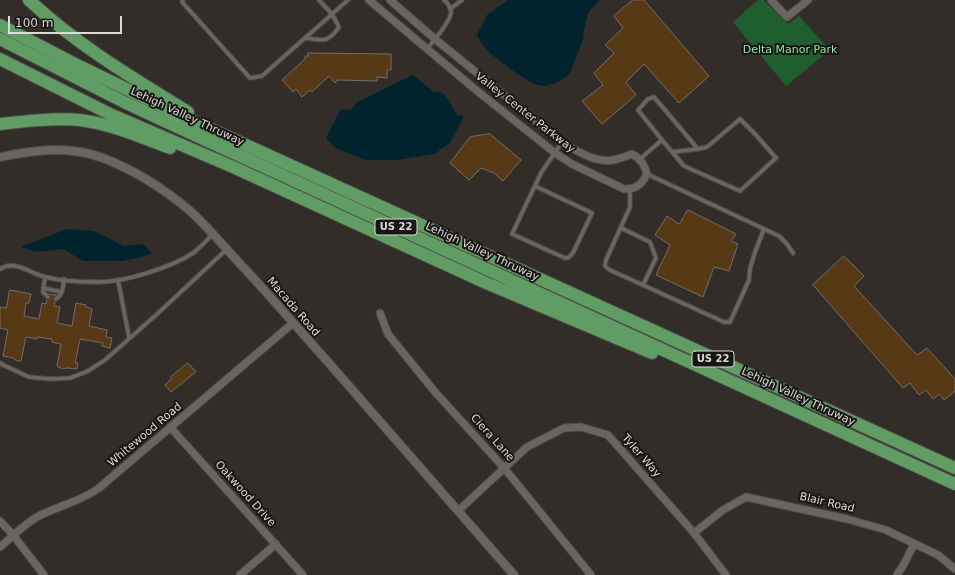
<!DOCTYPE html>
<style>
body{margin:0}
#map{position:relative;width:955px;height:575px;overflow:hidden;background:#322d29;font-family:"DejaVu Sans",sans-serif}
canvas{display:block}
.scale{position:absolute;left:8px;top:16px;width:114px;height:18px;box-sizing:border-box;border:2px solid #dddad7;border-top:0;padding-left:5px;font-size:12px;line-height:14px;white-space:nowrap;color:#dddad7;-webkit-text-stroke:3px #181614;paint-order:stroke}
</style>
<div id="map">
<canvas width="955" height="575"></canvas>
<div class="scale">100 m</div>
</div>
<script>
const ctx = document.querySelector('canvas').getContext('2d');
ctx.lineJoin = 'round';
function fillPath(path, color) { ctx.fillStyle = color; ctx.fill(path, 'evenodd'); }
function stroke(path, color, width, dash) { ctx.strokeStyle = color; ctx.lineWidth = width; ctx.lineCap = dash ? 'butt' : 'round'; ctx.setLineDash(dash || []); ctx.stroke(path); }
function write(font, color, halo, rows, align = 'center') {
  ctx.font = font + ' "DejaVu Sans",sans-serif'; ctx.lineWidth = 4; ctx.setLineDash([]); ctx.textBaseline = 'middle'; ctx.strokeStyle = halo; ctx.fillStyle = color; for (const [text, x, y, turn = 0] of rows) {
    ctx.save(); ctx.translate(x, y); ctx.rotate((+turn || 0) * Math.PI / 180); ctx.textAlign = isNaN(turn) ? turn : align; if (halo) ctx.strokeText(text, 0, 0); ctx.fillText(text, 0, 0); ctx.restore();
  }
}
fillPath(new Path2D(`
 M758 0H764L788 24 799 16 830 50 786 86 733 22Z`), '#1f5f2f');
fillPath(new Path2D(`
 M508 0H599L588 13 584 29 583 39 569 75 556 83 544 86 534 84 516 73 491 54 482 44 477 35 487 15Z
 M413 75 434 92H441C448 97 452 107 457 115L464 116 450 143 434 154 398 160H366L335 148 326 138 341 109 351 110 357 102Z
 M67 229 94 231 124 246 143 244 152 253 142 257 122 261H83L64 249 36 252 21 247Z`), '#00232d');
const building = new Path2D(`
 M633 0H644L709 76 679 103 644 64 626 82 636 95 602 124 582 101 603 85 594 73 614 53 605 45 623 28 614 16Z
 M308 53 391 54V70H387V78L377 77V81L337 80 335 83 329 76 312 92 310 90 302 97 296 89 293 92 282 80 305 59V56H308Z
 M490 134 521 160 503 181 494 173 481 168 469 180 450 163 470 137Z
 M688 210 736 234 731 241 738 244 729 271 714 267 703 297 656 275 670 245 655 235 667 216 679 224Z
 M844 256 864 276 854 286 917 355 927 348 955 379V391L944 400 940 394 933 399 926 390 919 395 910 383 903 388 813 285Z
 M10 290 31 294 29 303H26L24 316 39 319 42 303 46 304 48 294 56 295 54 306 60 307 57 323 72 326 76 303 86 305V307L92 309 89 326 107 330 106 337 112 338 110 348 102 346 103 343 80 339 75 363H78L77 369 67 368 62 369 57 366 61 344 52 342V339L37 337V339L26 337 21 361H17L13 358 3 356 8 330 0 328V307L6 308Z
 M188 363 196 372 171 392 165 385 172 378 171 377Z`);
fillPath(building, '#583915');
stroke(building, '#736e68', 1);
const service = new Path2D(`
 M183 0 182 2 250 78 262 76 348 0
 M450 9 462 0
 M305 38C323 40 327 44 339 27L332 14 319 0
 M427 49C433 42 452 20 451 11 450 7 447 2 444 0
 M672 152 698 149
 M640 159 662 140 638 110 648 99 654 97 698 149 707 147 740 119 755 134 776 158 740 191 684 166 662 140
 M647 174 779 236 787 244 793 253
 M535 186 592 213 573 253 568 258H565L512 234 541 173 562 142
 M630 189V207L606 260 605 266 610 270 724 322H730L749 280 750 269 755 252 764 229
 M621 228 650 242 656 258 643 285
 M0 269C16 259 30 274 46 277 61 281 85 282 100 282 125 282 172 267 193 253 200 248 207 240 213 234
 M45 277 43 292 48 297
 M118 280 129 337
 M43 288 62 292
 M56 299C63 294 63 288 64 279
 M0 363 3 365 29 377 50 379 70 378 88 371 105 360 156 315 226 250`);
const minor = new Path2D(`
 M369 0 476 90 555 153 572 164 624 189C636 190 642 184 647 174 644 164 641 159 632 154 626 156 620 159 613 160 595 163 577 151 562 142L435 39 390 0
 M771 0 787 17 808 0
 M380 313 388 334 435 392 505 469 591 575
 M170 427 303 575
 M458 511 527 447 564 428 581 427 608 435 694 533 726 575
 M0 521 13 535 44 575
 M694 533 723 510 746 497 847 519 886 530 938 555 955 569
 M0 547C12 537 23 525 37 517 57 506 80 502 99 488L293 323
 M240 575 276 544
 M897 575 904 564 914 544`);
const tertiary = new Path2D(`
 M0 157C35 150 69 145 103 158 134 170 164 189 189 210 209 228 226 249 244 268 273 299 300 331 328 362 390 433 452 504 514 575`);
const motorway = new Path2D(`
 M29 0C77 45 133 78 188 112
 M0 25 79 66 178 114 955 468
 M0 39 124 102 173 125 955 484
 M0 59 112 115 233 167 484 282 652 353
 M0 124C26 121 53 118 80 120 111 124 141 137 170 148`);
stroke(service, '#4d4944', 5.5);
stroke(minor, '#4d4944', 9);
stroke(tertiary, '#4d4944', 10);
stroke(motorway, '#4d4944', 14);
stroke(service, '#6a6560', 3.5);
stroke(minor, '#6a6560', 7);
stroke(tertiary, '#6a6560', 8);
stroke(motorway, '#609d65', 12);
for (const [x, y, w] of [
 [396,227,42],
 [713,359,42]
]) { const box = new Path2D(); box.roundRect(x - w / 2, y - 8, w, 16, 3); ctx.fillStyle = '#181614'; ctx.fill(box); stroke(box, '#dddad7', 1); }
write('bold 10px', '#dddad7', null, [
 ["US 22",396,227],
 ["US 22",713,359]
]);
write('11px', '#8bea9c', '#181614', [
 ["Delta Manor Park",790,50]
]);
write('11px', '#dddad7', '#181614', [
 ["Valley Center Parkway",525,113,38],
 ["Lehigh Valley Thruway",187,117,25],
 ["Lehigh Valley Thruway",482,252,25],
 ["Macada Road",293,307,49],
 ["Lehigh Valley Thruway",798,397,25],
 ["Whitewood Road",145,435,-40],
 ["Ciera Lane",492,438,48],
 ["Tyler Way",641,456,49],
 ["Oakwood Drive",245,494,48],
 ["Blair Road",827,503,13]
]);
</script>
